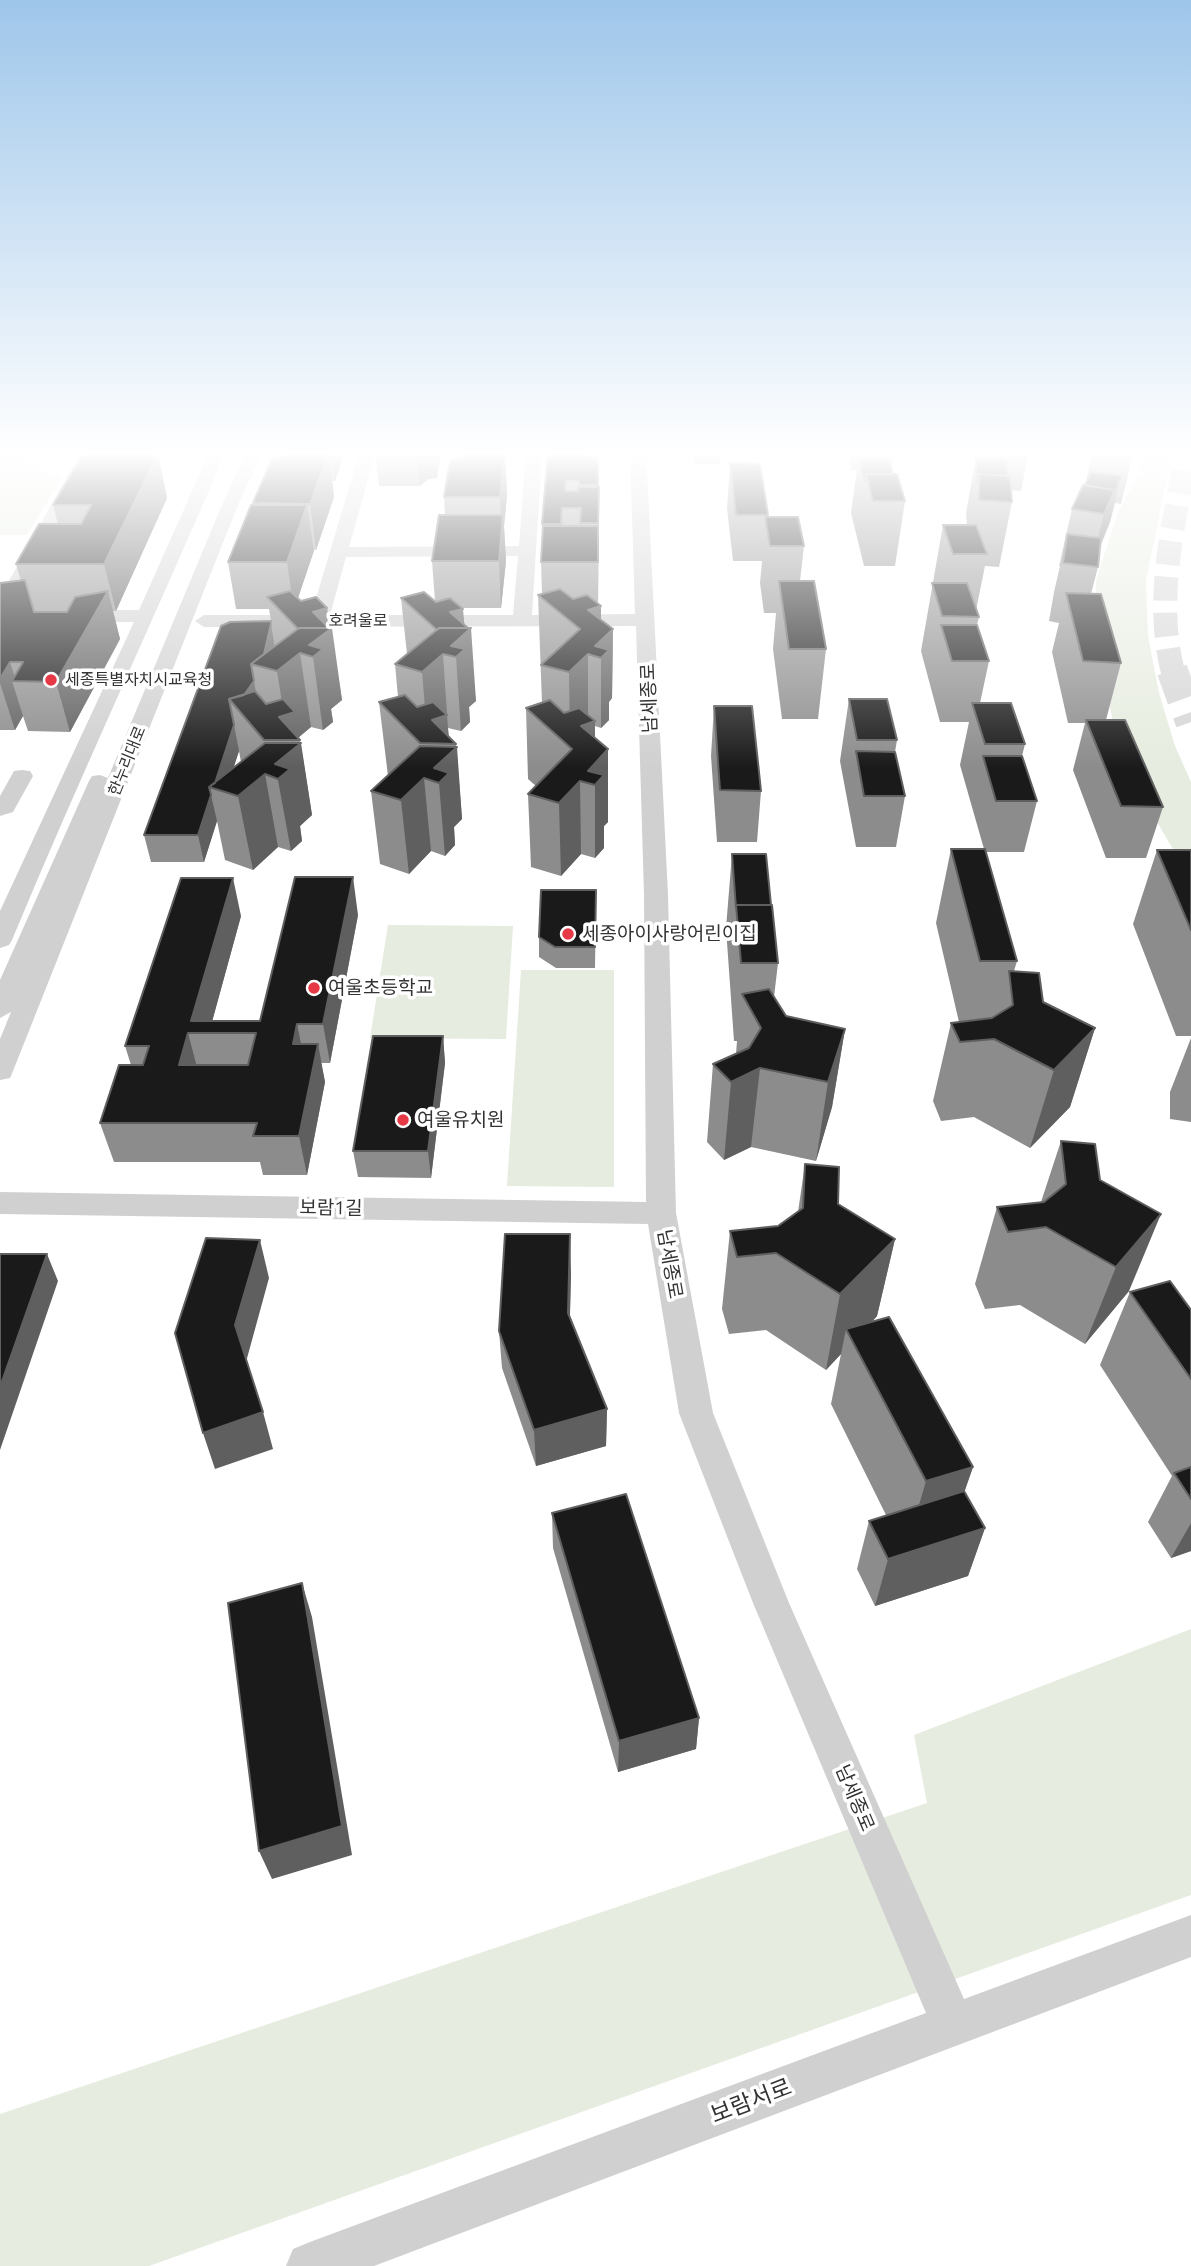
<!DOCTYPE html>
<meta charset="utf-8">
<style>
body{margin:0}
canvas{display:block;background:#fff}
</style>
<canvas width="1191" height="2266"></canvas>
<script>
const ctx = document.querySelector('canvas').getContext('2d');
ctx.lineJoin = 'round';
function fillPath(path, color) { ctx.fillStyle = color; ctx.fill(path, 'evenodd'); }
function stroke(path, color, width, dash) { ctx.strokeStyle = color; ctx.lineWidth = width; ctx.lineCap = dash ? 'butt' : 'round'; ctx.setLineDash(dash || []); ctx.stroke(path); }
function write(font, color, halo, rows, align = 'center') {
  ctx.font = font + ' Ubuntu,"Noto Sans KR",sans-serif'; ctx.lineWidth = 7; ctx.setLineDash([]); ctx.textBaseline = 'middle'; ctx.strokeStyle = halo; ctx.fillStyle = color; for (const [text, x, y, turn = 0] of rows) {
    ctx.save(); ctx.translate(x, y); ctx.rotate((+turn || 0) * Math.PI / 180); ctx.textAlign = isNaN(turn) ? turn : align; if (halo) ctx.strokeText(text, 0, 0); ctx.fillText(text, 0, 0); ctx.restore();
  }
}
fillPath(new Path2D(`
 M0 451H10L62 478 27 535H0Z
 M1143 451H1172L1146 581 1148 636 1159 693 1175 746 1191 782V880L1122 762 1097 649 1096 581 1118 512 1139 472Z
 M388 925 513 926 506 1039 370 1038Z
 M521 970H614V1187L507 1186Z
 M1191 1629V1895L149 2266H0V2114L927 1803 914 1735Z`), '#e6ecdf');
stroke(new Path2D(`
 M1173 672C1154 599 1174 523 1187 451`), '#d6d6d6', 24, [24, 12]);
stroke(new Path2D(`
 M1172 670 1191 722`), '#d6d6d6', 31, [31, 15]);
fillPath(new Path2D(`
 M81 451H97L9 614 0 620V597Z
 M210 451H226C156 615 80 776 12 940L9 945 0 948V911L134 622H76L67 616 76 610H139Z
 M247 451H263L238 505 13 1071 10 1078 0 1080V1039L11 1012 0 1018V980L89 781 92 776 100 775 108 778 222 505Z
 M360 451H376L349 547 519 546 526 451H542L532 615 635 614 630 451H646L668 895 676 1213 713 1413 789 1603 964 1999 1191 1915V1957L374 2266H286L293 2249 310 2242 926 2013 753 1603 679 1413 648 1224 0 1214V1192L646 1202 644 895 636 626 204 627 195 621 204 615H311ZM518 556 513 615H330L346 557Z
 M22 770 30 771 33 776 13 812 0 816V796L14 771Z`), '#d0d0d0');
fillPath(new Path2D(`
 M280 451H345L335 481H332L334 497 316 550H313L298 598 301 601 327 608 342 700 331 709 333 722 323 730 311 727 299 737 300 740 312 815 300 826 302 841 291 851 278 847 253 870 225 860 217 821 204 862H151L144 835 271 621 269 609H236L228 562 253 503 281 456ZM239 751 241 762 233 768Z
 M375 451H441L437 478 428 479 420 486H379Z
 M550 451H599L598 604 601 606V620L613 629 612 698 609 702V720L601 728 595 726V738L608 822 604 826V848L595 858 581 854 561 876 531 867 528 794 536 786 528 779 526 708 542 703 538 595 542 594 541 562 543 541 542 524Z
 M682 451H721L720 464H694L693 453 682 454Z
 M851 451H895L892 470 905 501 895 566H864L851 513 857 470H851L850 464Z
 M987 451H1029L1021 491 1011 490 1012 502 999 567 985 566 976 610 979 617 977 625 989 661 980 703 1025 744 1022 756 1037 801 1024 852H986L1017 961 1014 971 1043 1002 1095 1028 1070 1107 1030 1148 974 1117 941 1121 933 1101 951 1023 959 1022 936 923 951 849H984L960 765 969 722H940L921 651 943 525H967L966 513 976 457 986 458Z
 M1093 451H1134L1121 504 1115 503 1110 522 1100 548 1098 567 1091 594 1121 663 1106 720 1163 807 1146 858H1106L1073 770 1085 723H1068L1052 652 1059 623 1049 621 1054 592 1060 566H1059L1072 509 1085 485Z
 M505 452 507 496 504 526 506 561 501 608H462L476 701 469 707 470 722 461 731 448 728 449 736 456 744 462 819 454 827 455 845 445 856 431 851 409 874 380 864 371 791 388 776 379 702 398 697 395 664 407 654 401 598 435 601 432 561 445 515 444 497Z
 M158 454 167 498 116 611H113L120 639 70 732 28 731 23 716 15 730H0V583L21 581 16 564 58 524 53 505Z
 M730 463 768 515 767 517 804 546 800 581 826 649 818 719H782L773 649 776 613H764L760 583 762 561H733L727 508Z
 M849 699 897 740 895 752 905 796 896 847H856L840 761Z
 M714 706 761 791 757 842H717L711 756Z
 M1157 850H1191V1036H1176L1133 924Z
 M732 854 778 963 774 997 786 1016 845 1029 832 1107 816 1161 751 1147 724 1160 707 1142 713 1064 736 1054 737 1041H734L726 928Z
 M596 890 595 968H556L539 957V937Z
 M358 915 330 1063H321L325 1082 307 1175H263L260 1162H114L100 1123 131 1065 125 1046 241 916 212 1021H260Z
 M443 1036 445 1063 431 1178 358 1177 353 1151Z
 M1191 1038V1122L1170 1119V1092Z
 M1061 1141 1100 1180 1129 1291 1085 1344 1020 1305 985 1309 975 1284 997 1207 1041 1202Z
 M805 1164 838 1204 895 1239 877 1316 872 1322 973 1467 964 1491 985 1528 968 1576 875 1606 857 1569 869 1521 886 1515 831 1404 841 1354 826 1370 766 1330 729 1334 722 1309 730 1231 778 1226 798 1212Z
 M571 1273 570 1316 607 1409 606 1446 536 1466 502 1368 499 1331Z
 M1130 1292 1191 1310V1551L1171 1558 1148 1522 1172 1476 1100 1365Z
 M552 1513 699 1718 696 1749 618 1772 553 1548Z`), '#8c8c8c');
fillPath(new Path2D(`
 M0 451H7L0 456Z
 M331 451H345L335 481Z
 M417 451H441L437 478 428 479 420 486Z
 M584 451H599L598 607 601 606V640L613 629 612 698 609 702V720L601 728V658L588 655V610L598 607V485H584Z
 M329 452 334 497 316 550 310 504Z
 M505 452 507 496 504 526 506 561 501 608 499 561 502 530 500 497Z
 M158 454 167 498 116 611 104 564Z
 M1121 476 1110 522 1091 566 1104 514Z
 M307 505 314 551 294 610 287 562Z
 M108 591 120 639 70 732 56 682Z
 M327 608 330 629 332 628 342 700 331 709 333 722 323 730 313 657 309 645 313 612Z
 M463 609 465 632 450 612Z
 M271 624 275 649 261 666Z
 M471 628 476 701 469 707 470 722 461 731 456 657 451 646Z
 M300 653 311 727 299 737V740L279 717 284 715 277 671Z
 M443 654 449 744 428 743 422 672Z
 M588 654V724L595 721V763L608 749V822L604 826V848L595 858V785L570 743 569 672Z
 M10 662 16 681H12L23 716 15 730 0 683V679Z
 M254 681 258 706 244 694Z
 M234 725 239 751 226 792 213 788Z
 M301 743 312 815 300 826 302 841 291 851 275 764Z
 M457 747 462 819 454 827 455 845 445 856 439 783 434 768Z
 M265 774 278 847 253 870 238 796Z
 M424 778 431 851 409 874 401 800Z
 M580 781 581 854 561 876 559 803Z
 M211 795 217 821 204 862 198 835Z
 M353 877 358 915 330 1063 323 1024Z
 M233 878 241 916 209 1033 191 1021Z
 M297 1024 305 1063 293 1044Z
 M1095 1028 1070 1107 1030 1148 1054 1070Z
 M845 1029 832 1107 816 1161 828 1082Z
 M188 1033 198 1071 179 1065Z
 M443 1036 445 1063 431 1178 428 1151Z
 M318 1044 325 1082 307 1175 299 1136Z
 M760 1068 751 1147 724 1160 731 1082Z
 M1161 1214 1129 1291 1085 1344 1116 1267Z
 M570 1234 571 1273 569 1350 568 1313Z
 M895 1239 877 1316 853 1342 846 1329 841 1354 826 1370 840 1294Z
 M260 1240 269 1278 246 1362 235 1325Z
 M47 1254 58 1281 0 1450V1387Z
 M607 1409 606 1446 536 1466 534 1430Z
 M263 1412 273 1449 215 1469 203 1433Z
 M973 1467 948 1540 905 1553 926 1481Z
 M1191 1523V1551L1171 1558Z
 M985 1528 968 1576 875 1606 888 1559Z
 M302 1583 312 1617 352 1855 272 1879 259 1851Z
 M699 1718 696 1749 618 1772 619 1741Z`), '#5f5f5f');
const building = new Path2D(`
 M291 452H329L310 504 253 503 272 459Z
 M470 452H505L500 497H444L450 461Z
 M548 453H584L598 459V485H579V481H566L565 491H578V487H599L598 523H580L581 508H562L561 524H542Z
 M83 454H158L104 564H16L39 524H81L91 505H53Z
 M976 457 1006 459 1008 476 979 474 977 482Z
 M858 458H888L893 474H866L865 482Z
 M730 463 760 464 768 515H736Z
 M1091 472 1121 476 1112 500 1115 490 1085 485Z
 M866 474H897L905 501H873Z
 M979 474 1010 476 1012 502 979 500Z
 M1083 485 1115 490 1104 514 1072 509Z
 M251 505H307L287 562H228Z
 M439 515H503L499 561H432Z
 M765 517H798L804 546H770Z
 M943 525H976L987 554H953Z
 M543 526H598V562H541Z
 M1067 534 1101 538 1098 567 1063 563Z
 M25 580 34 612H67L75 597 108 591 56 682 12 681 23 662H10L0 679V583Z
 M779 581H814L826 649H789Z
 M932 583H967L979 617 942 616Z
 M560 589 573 599 587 595 601 606 588 610 613 629 595 646 609 650 601 658 588 654 569 672 541 665 580 629 538 595Z
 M290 591 301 601 316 597 327 608 313 612 329 628H299L298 629 267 597Z
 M424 592 436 602 450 598 463 609 450 612 468 628H439L437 630 401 598Z
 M1066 593 1101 594 1121 663 1083 661Z
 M271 621V624L264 654 251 664 254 681 244 695 229 699 234 725 215 783 209 787 211 795 198 835H144L221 626 230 622Z
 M941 625H977L989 661H952Z
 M299 628H332L309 645 323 649 313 657 300 653 277 671 251 664Z
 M439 628H471L451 646 465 649 456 657 443 654 422 672 395 664Z
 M255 691 266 704 283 699 295 712 279 717 300 740H264L229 699Z
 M405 695 417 707 433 702 447 715 432 720 456 744 420 743 379 702Z
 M849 699H887L897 740H857Z
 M550 700 564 713 579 708 595 721 581 726 608 749 588 771 604 775 595 785 580 781 559 803 528 794 572 749 526 708Z
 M972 703H1011L1025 744H985Z
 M714 706H752L761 791 720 790Z
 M1086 720H1125L1163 807 1121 806Z
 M265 743H301L275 764 290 769 278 779 265 774 238 796 209 787Z
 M420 746 457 747 434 768 449 773 439 783 424 778 401 800 371 791Z
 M856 751 895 752 905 796H864Z
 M983 756H1022L1037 801H996Z
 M951 849H985L1017 961H980Z
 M1157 850H1191V930Z
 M732 854H766L771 905H736V908Z
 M295 877H353L323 1024H297L293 1044H318L299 1136H253L257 1123H100L119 1065H143L149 1046H125L181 878H233L191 1021H260ZM188 1033H256L248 1065H179Z
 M541 890H596L595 947H555L539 937Z
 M736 905H772L778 963H741Z
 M1009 971 1039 973 1043 1002 1095 1028 1054 1070 994 1039 960 1042 951 1023 992 1018 1013 1005Z
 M769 989 786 1016 845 1029 828 1082 760 1068 731 1082 713 1064 749 1048 761 1028 742 994Z
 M373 1036H443L428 1151H353Z
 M1061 1141 1095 1144 1100 1180 1161 1214 1116 1267 1046 1227 1008 1232 997 1207 1044 1202 1066 1184Z
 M805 1164 839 1167 838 1204 895 1239 840 1294 776 1253 737 1257 730 1231 778 1226 803 1208Z
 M505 1234H570L568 1313 607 1409 534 1430 499 1331Z
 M206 1238 260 1240 235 1325 263 1412 203 1433 175 1333Z
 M0 1254H47L0 1387Z
 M1170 1281 1191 1310V1379L1130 1292Z
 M889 1317 973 1467 926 1481 846 1329Z
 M1191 1467V1499L1174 1473Z
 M964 1491 985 1528 888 1559 869 1521Z
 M626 1494 699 1718 619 1741 552 1513Z
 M302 1583 342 1826 259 1851 228 1603Z`);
fillPath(building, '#1a1a1a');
stroke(building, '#5f5f5f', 2);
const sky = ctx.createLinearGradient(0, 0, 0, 768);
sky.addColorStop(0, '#9ec6ea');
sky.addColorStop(0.59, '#fff');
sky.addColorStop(1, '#ffffff00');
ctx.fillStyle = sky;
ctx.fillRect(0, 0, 1191, 768);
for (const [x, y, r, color] of [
 [51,680,7,"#e63946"],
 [568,934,7,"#e63946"],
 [314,988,7,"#e63946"],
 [403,1120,7,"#e63946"]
]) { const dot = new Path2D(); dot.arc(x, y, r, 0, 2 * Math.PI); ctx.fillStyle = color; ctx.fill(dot); stroke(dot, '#fff', 2.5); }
write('16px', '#333', '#fff', [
 ["호려울로",358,621],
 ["한누리대로",127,761,-68]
]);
write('16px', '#333', '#fff', [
 ["세종특별자치시교육청",65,680]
], 'left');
write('19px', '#333', '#fff', [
 ["남세종로",649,698,-92],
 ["보람1길",331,1208,1],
 ["남세종로",670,1264,80],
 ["남세종로",855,1798,67]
]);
write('19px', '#333', '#fff', [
 ["세종아이사랑어린이집",582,934],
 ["여울초등학교",328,988],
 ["여울유치원",417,1120]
], 'left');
write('23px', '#333', '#fff', [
 ["보람서로",751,2101,-21]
]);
</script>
